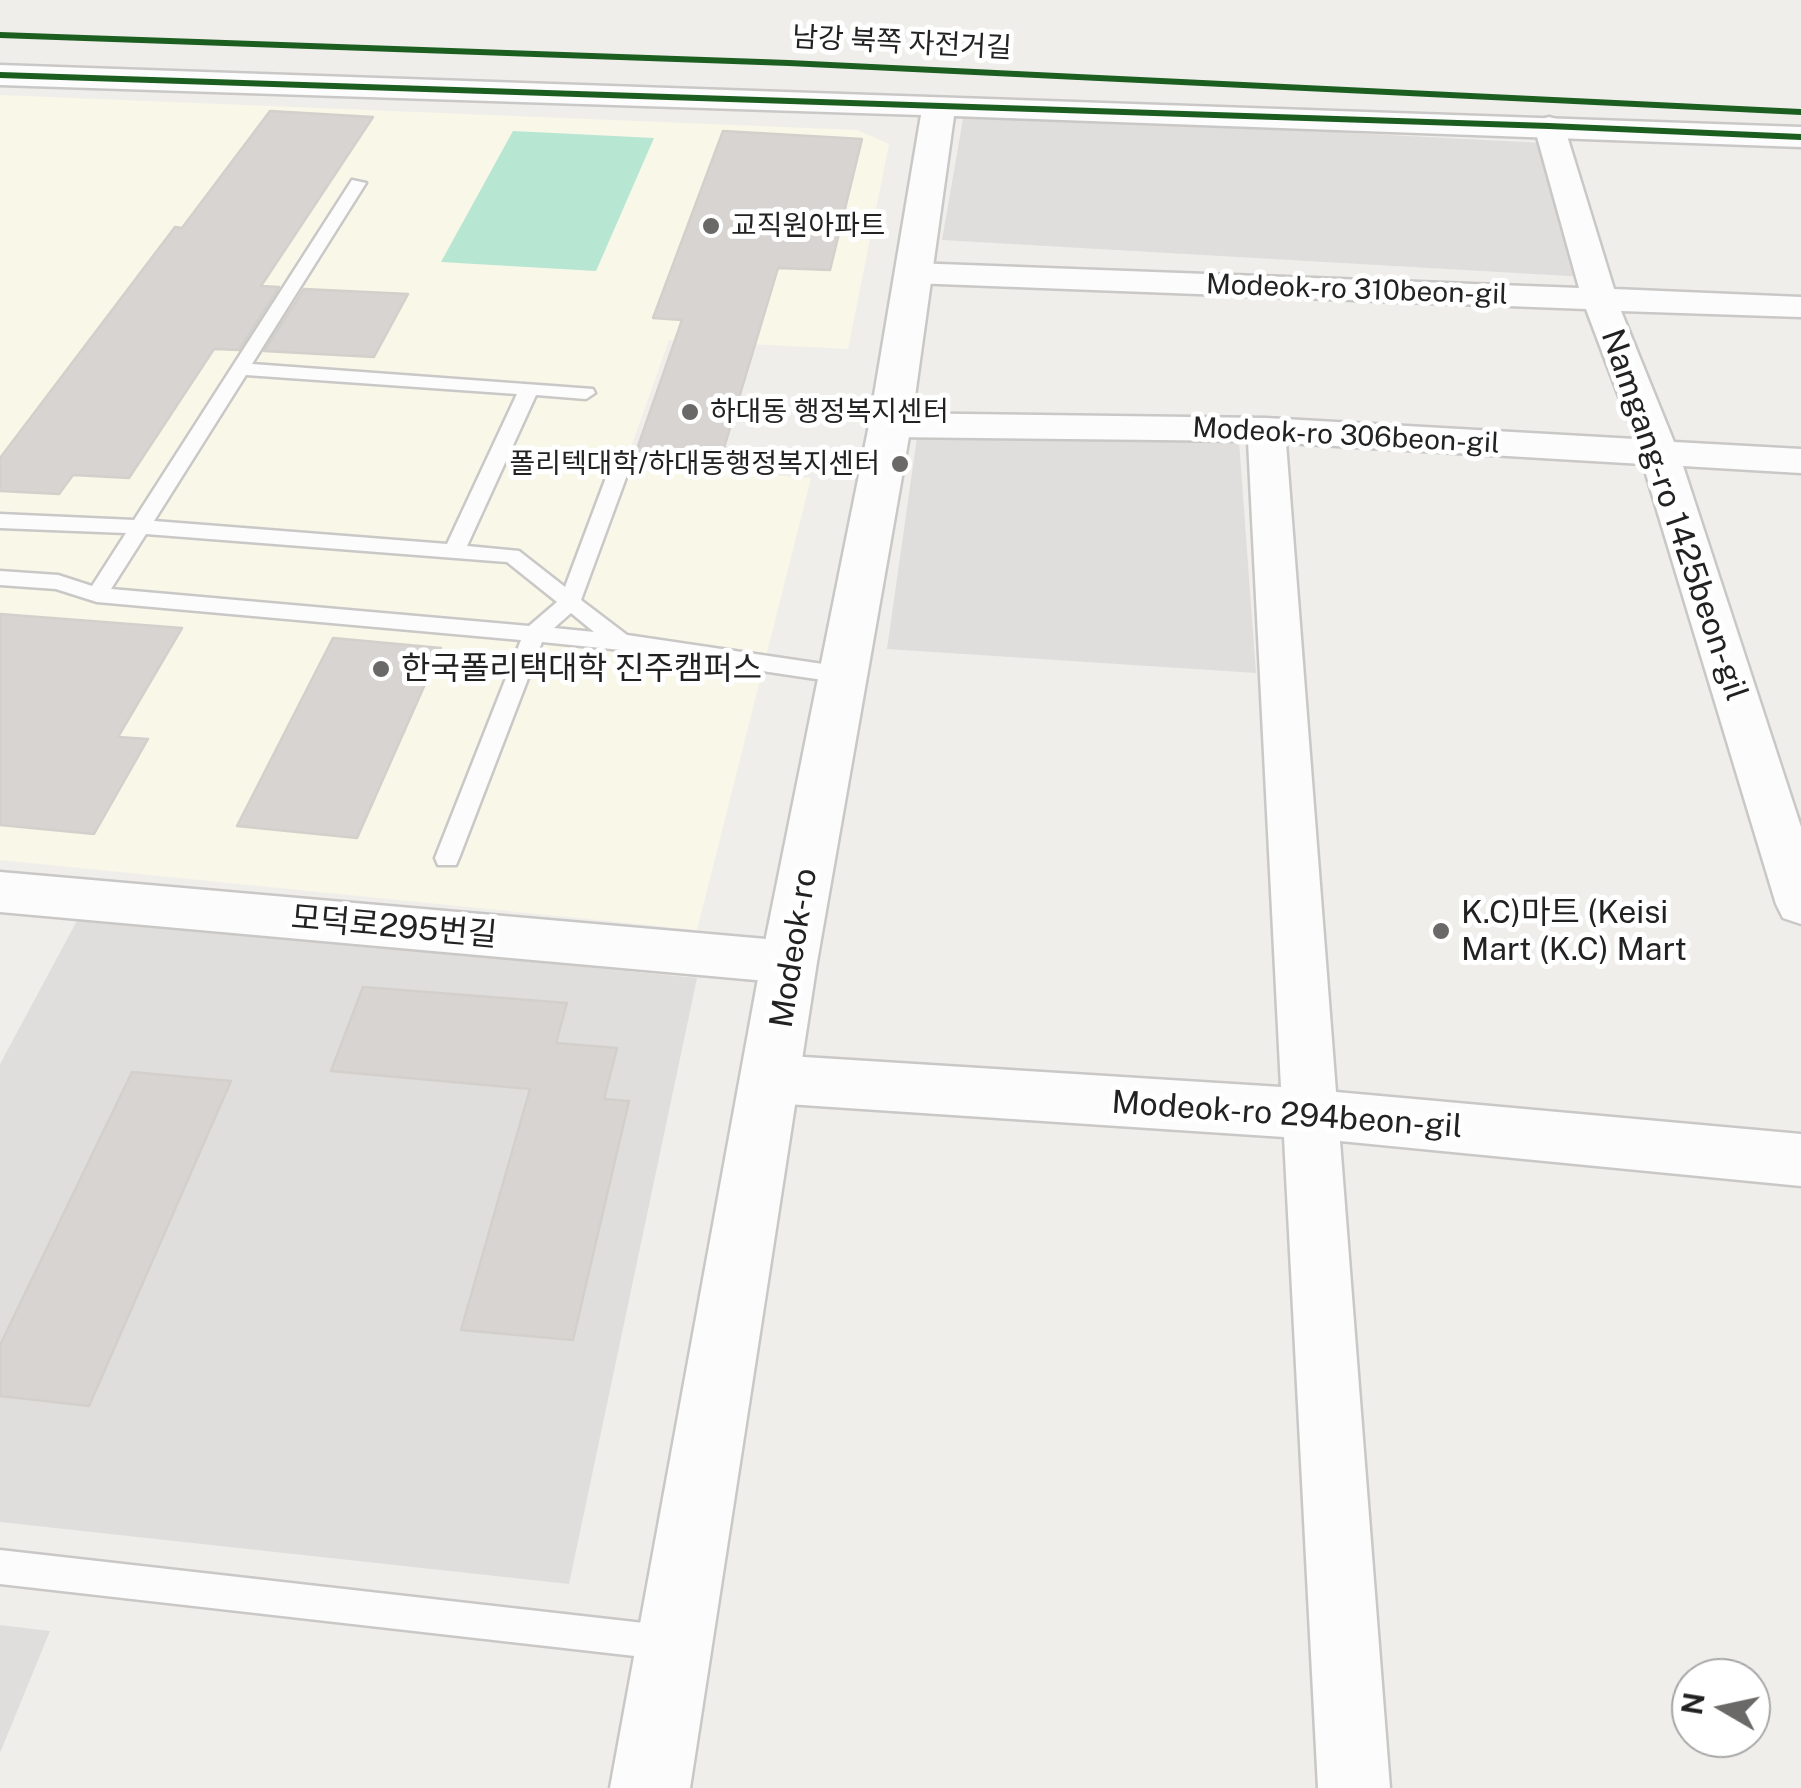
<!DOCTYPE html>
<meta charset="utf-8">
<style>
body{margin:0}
#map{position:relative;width:1801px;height:1788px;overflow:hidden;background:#f0eeeb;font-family:"Public Sans",sans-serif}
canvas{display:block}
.north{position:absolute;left:1671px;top:1658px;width:100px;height:100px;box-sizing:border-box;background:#fff;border:2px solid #a7a7a7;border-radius:50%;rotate:279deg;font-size:28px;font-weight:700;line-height:40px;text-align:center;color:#222}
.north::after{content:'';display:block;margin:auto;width:35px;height:45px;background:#6a6968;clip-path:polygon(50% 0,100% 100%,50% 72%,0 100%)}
</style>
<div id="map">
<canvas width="1801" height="1788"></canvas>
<div class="north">N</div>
</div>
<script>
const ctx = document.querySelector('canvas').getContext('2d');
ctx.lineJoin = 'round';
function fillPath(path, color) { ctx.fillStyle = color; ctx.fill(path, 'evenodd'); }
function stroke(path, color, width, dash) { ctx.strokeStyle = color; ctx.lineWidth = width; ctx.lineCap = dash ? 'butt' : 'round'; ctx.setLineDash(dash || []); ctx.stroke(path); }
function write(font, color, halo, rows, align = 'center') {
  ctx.font = font + ' "Public Sans","Noto Sans KR",sans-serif'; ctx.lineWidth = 10; ctx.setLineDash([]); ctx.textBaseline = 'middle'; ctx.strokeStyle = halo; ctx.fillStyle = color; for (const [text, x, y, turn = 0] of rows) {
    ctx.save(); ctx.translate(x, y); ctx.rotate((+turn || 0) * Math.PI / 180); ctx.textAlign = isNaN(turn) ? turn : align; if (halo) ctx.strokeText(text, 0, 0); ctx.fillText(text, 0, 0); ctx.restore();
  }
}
fillPath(new Path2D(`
 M964 113 1544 143 1586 277 942 240Z
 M919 423 1239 441 1256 673 887 649Z
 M79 917 697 978 569 1584 0 1522V1064Z
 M0 1625 50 1631 0 1753Z`), '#dfdedc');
fillPath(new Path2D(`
 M0 95 857 130 889 144 848 349 669 340 625 464 811 478 697 930 0 860Z`), '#f8f7e8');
fillPath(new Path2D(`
 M513 131 654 138 596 271 441 262Z`), '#b7e6d2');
const building = new Path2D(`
 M270 111 373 117 261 286 279 287 239 350 214 349 129 478 73 475 59 494 0 491V458L175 227 182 228Z
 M723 131 862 139 830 270 778 268 721 458 636 452 682 320 653 318Z
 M304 289 408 294 374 357 264 351Z
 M0 614 182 628 118 737 148 739 94 834 0 825Z
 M333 638 441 648 357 838 237 826Z
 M363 987 567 1003 556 1043 617 1048 604 1099 629 1101 573 1340 461 1330 530 1089 331 1071Z
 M132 1072 231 1081 89 1406 0 1396V1345Z`);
fillPath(building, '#d7d4d2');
stroke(building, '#d3d0cc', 2.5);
const service = new Path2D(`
 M352 180 366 183 252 364 593 389 595 393 586 399 536 395 467 546 519 551 565 587 607 475 610 471H624L627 475 581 600 627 635 843 667 854 675 851 681 843 683 621 650 542 642 459 858 456 865H438L435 858 521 640 97 602 56 589 0 585V571L58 575 92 586 126 533 0 528V514L134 520ZM246 375 517 394 447 544 154 521ZM146 534 507 562 557 602 529 626 111 589ZM571 613 594 632 554 628Z
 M0 1550 670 1626 682 1631 687 1643 682 1655 670 1660 0 1584Z`);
const minor = new Path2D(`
 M1549 117 1560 120 1564 126 1614 289 1801 297V317L1621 311 1674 442 1801 449V473L1683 466 1801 827V924L1783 918 1776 904 1643 464 1286 443 1336 1092 1801 1134V1186L1340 1141 1390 1788H1318L1284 1137 772 1103 753 1096 745 1079 753 1062 772 1055 1281 1087 1248 441 890 437 877 433 871 425 877 417 890 413 1266 418 1635 439 1586 309 913 283 901 280 896 273 901 266 913 263 1579 288 1534 126 1538 120Z
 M0 872 789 941 807 947 815 962 807 977 789 983 0 912Z`);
const tertiary = new Path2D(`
 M0 65 1801 127V147L954 116 911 425 817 962 690 1788H610L761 962 869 425 921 115 0 85Z`);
stroke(service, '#c9c8c7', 5);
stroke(minor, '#c9c8c7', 5);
stroke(tertiary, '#c9c8c7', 5);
fillPath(service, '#fdfcfc');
fillPath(minor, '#fdfcfc');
fillPath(tertiary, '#fdfcfc');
fillPath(new Path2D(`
 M0 32 789 60 1801 109V115L789 66 0 38Z
 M0 72 1549 123 1801 134V140L1549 129 0 78Z`), '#1b5e20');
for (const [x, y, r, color] of [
 [711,226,10,"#6a6968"],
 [690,412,10,"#6a6968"],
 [900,464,10,"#6a6968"],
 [381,669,10,"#6a6968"],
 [1441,931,10,"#6a6968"]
]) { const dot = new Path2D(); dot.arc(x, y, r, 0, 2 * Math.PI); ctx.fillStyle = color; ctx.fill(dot); stroke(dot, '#fff', 4); }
write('28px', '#222', '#fff', [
 ["남강 북쪽 자전거길",902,43,3],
 ["Modeok-ro 310beon-gil",1357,290,2],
 ["Modeok-ro 306beon-gil",1346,436,3]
]);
write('28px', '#222', '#fff', [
 ["교직원아파트",731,226],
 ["하대동 행정복지센터",710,412],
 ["폴리텍대학/하대동행정복지센터",880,464,"right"]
], 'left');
write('32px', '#222', '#fff', [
 ["Namgang-ro 1425beon-gil",1674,515,71],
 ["모덕로295번길",394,927,5],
 ["Modeok-ro",794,948,-81],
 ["Modeok-ro 294beon-gil",1287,1115,4]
]);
write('32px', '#222', '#fff', [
 ["한국폴리택대학 진주캠퍼스",401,669],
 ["K.C)마트 (Keisi",1461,913],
 ["Mart (K.C) Mart",1461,950]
], 'left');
</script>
